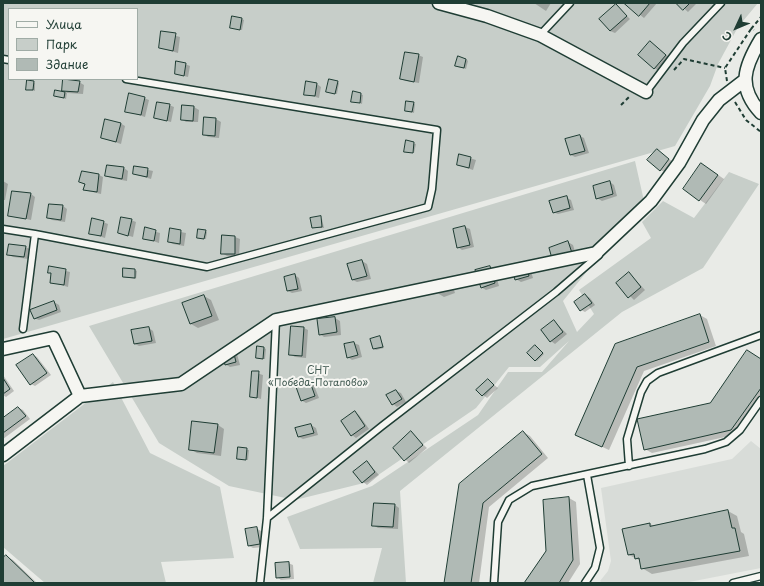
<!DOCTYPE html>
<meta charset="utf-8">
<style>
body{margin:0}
#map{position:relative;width:764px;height:586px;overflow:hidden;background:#e9ebe7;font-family:"Playpen Sans",sans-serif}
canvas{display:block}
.frame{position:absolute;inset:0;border:4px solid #1f3d34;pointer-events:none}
.legend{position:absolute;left:8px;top:8px;width:130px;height:72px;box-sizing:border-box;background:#f6f6f2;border:1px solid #a0aca6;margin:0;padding:5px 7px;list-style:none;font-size:12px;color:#1f3d34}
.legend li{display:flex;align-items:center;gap:8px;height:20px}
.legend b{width:20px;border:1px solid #a0aca6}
.north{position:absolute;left:716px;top:8px;width:40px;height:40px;-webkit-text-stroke:3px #f6f6f2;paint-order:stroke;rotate:226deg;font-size:11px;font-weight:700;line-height:16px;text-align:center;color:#1f3d34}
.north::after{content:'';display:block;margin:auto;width:14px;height:18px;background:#1f3d34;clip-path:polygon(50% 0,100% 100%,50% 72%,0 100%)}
</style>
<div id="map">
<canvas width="764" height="586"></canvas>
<div class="frame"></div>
<ul class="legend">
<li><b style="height:5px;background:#f6f6f2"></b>Улица</li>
<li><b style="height:11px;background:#c7cec9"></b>Парк</li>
<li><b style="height:11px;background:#b0bab5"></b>Здание</li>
</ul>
<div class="north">С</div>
</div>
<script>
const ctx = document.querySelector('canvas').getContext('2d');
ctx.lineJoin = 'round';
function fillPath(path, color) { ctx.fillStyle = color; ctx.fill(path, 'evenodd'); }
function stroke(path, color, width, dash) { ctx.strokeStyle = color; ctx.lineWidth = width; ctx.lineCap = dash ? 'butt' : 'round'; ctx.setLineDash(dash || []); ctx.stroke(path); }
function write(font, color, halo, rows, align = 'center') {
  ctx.font = font + ' "Playpen Sans",sans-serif'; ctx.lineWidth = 4; ctx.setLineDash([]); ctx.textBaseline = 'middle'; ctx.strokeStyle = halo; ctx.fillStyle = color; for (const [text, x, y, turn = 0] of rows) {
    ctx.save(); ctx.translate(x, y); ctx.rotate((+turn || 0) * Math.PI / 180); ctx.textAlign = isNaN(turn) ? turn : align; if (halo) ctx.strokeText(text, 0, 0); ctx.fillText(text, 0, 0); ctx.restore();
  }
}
fillPath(new Path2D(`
 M751 441 761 449V568L684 583H602L600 581 608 571 611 561 601 488 732 459Z`), '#d8dcd8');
fillPath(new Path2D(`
 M3 3H758L738 27 718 64 710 86 675 146 3 339ZM9 9H137V79H9Z
 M635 161 644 201 563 301 577 332 594 314 579 290 651 238 642 222 663 201 694 218 729 172 759 184 703 268 622 312 400 491 406 583H373L382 548 300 549 287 517 372 486 478 415 508 372H542L569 341 540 367H509L476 408 368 482 295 500 229 486 159 443 89 326Z
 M113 382 150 453 220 487 234 558 161 562 166 583H45L3 547V466Z`), '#c7cec9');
fillPath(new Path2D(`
 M534 3H551L546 11Z
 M625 3H657L644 18Z
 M678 3H695L696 4 688 12Z
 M616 5 630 19 615 33 610 31Z
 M242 19 244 20 242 30 233 28Z
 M162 32 180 37 178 53 160 48Z
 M654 45 670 58 659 71 654 68Z
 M418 55 423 57 419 83 406 81 401 79Z
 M466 59 468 61 466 69 458 67Z
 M185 64 190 66 188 77 176 74Z
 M33 82 35 83V91L27 89Z
 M79 82 84 85 83 94 67 93 63 90Z
 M337 82 339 83 337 94 329 92Z
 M317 84 321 87 319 98 305 94Z
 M56 91 67 93 66 99 55 96Z
 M354 92 363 95 362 104 353 101Z
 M144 98 149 100 145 117 126 111Z
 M413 103 415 104 414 113 406 111Z
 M169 105 174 107 171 122 155 118Z
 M183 107H194L199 110 198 122H186L182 119Z
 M205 118 216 119 221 122 219 138 208 137 204 134Z
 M120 123 125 126 121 144 102 138Z
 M580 136 584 138 589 153 575 157 571 155Z
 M407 142 416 144 414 153 407 152Z
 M657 150 673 162 665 172 660 170Z
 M460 155 476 160 473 170 458 165Z
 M135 167 153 171 151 179 134 174Z
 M124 168 128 171 127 181 111 178 106 176Z
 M708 168 724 179 706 204 700 200Z
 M99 175 103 177 101 194 84 190 85 185 80 182Z
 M3 181 8 184 5 200H3Z
 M610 182 614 185 617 196 602 201 597 198Z
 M31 194 35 197 31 220 9 215Z
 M567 198 571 200 574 210 558 214 553 212Z
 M63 206 67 209 65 222 52 220 48 218Z
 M320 218 322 219 324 228H312Z
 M131 220 136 222 133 237 119 233Z
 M103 222 108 224 105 238 90 233Z
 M465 227 470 229 474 247 462 250 458 247 454 229Z
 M146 229 160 233 159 243 144 238Z
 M170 230 186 233 184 246 173 244 169 242Z
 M205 231 207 232 206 239 200 238Z
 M223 236 235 237 240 239 239 256H227L222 253Z
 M568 242 573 245 577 258 558 264Z
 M25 247 30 249 29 259 13 257 9 255Z
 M362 261 367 264 371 279 357 282 353 280Z
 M50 267 70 272 68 287 51 282 52 274 49 272Z
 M490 267 494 269 499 286 486 290 481 287Z
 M530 268 533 278 521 282 516 279Z
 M135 270 137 271 136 279 124 277Z
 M629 273 645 290 634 300 617 283Z
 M295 275 299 278 302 291 292 293 288 291Z
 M451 281 455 293 444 297 439 294 435 283Z
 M585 295 590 298 595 305 585 312 581 310Z
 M204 296 211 300 219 320 198 328 191 324Z
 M54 302 59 305 61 312 39 320 34 318Z
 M700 315 707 319 716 346 644 371 609 450 583 438 615 344Z
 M335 318 340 321 341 335 324 337 320 334Z
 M554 321 567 334 555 344 551 341Z
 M149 328 153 331 156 343 139 346 135 344Z
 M304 328 308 330 306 358 295 357 290 354Z
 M380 337 384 348 376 350 374 349Z
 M354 343 359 345 362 357 352 360 348 357Z
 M537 347 544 354 537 361 535 360Z
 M264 348 266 349 265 359H259L257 358Z
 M232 352 237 354 240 365 230 367 225 364Z
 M33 355 37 357 51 375 35 386 31 384Z
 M761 360V402L739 434 652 453 645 449 711 403Z
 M253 372 263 375 261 399 251 396Z
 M3 375 14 391 6 397 3 395Z
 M309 380 313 383 319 398 306 403 301 400Z
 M488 380 498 388 487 398 477 390Z
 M396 391 401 393 406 402 397 407 393 404Z
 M19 408 23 410 30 419 3 439V419Z
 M355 412 359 415 369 429 356 438 352 435Z
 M218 425 224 429 221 456 197 453 190 449Z
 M311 425 316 428 318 435 303 439 299 437 297 429Z
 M523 432 530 436 548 458 489 507 479 583H445L460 484Z
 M411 433 427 448 409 463 394 448Z
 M239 448 249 450 248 460 240 459Z
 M367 462 379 475 367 485 363 482Z
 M569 498 576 502 580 564 568 583H525L547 551Z
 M395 505 399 508 398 529 378 528 373 525Z
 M728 511 737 516 741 532 744 534 749 556 652 574 642 568 641 561 629 555 650 524 654 526Z
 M256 528 261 531 264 547 253 548 249 546Z
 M6 556 13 560 37 583H3V559Z
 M288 563 293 565 294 579 281 580 277 577Z`), '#0003');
const building = new Path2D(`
 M624 3H650L639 16Z
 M676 3H690L683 10Z
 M616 4 627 16 610 31 599 19Z
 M232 16 242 18 240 30 230 28Z
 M161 31 176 33 173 51 159 48Z
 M650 41 666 55 654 69 638 55Z
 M405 52 419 54 414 82 400 79Z
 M458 56 466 59 464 68 455 66Z
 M176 61 186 63 184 76 175 74Z
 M63 79 80 81 78 92 62 91Z
 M329 79 338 81 335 94 326 92Z
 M27 80 34 81 33 90H26Z
 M306 81 317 83 315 96 304 95Z
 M55 90 65 92 64 98 54 96Z
 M353 91 361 93 360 103 351 102Z
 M129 93 145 97 141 115 125 112Z
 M406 101 414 102 412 112 405 111Z
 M157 102 170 104 167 121 154 118Z
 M182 105 194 106 193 121 181 120Z
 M204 117 216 118 215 136 203 135Z
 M105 119 121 123 116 142 101 138Z
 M580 135 585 151 570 155 565 139Z
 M406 140 414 142 413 153 404 152Z
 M657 149 669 159 660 171 647 160Z
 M459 154 471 157 469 168 457 165Z
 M701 163 718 175 699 201 683 189Z
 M107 165 124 167 122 179 105 176Z
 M134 166 148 168 147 177 133 174Z
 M82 171 99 174 97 192 83 190 85 184 79 182Z
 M610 181 613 194 596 199 593 186Z
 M12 191 31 193 26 219 8 216Z
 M567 196 570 208 553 213 549 201Z
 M49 204 63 205 61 220 47 218Z
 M321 216 322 227 312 228 310 218Z
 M121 217 132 219 128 236 118 233Z
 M92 218 104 221 101 236 89 234Z
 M465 226 470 245 457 248 453 229Z
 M145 227 156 230 154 241 143 239Z
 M170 228 181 230 180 244 168 242Z
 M198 229 206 230 204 239 197 238Z
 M222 235 235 236V254H221Z
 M568 241 573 256 553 262 549 248Z
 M9 244 26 246 24 257 7 255Z
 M362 260 367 276 352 280 347 264Z
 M525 264 529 276 515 280 512 268Z
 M49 266 66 269 64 285 50 283 51 273H48Z
 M490 266 495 283 481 288 475 270Z
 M123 268 135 269V278L123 277Z
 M629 272 641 287 628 298 616 283Z
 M295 274 298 289 287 291 284 277Z
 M585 294 592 303 580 311 574 302Z
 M204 295 212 316 190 324 182 303Z
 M54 301 57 310 34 319 30 310Z
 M700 314 709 342 637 367 602 447 575 435 615 344Z
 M335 317 337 332 319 335 317 319Z
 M554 320 563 332 550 342 541 330Z
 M291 326 304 327 302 356 289 355Z
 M149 327 152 341 134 344 131 330Z
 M380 336 383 347 373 349 370 339Z
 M354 342 358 355 347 358 344 344Z
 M535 345 543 353 535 361 527 353Z
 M257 346 264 347 263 359 256 358Z
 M233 350 236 362 225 365 222 353Z
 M747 350 761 359V388L731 430 644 450 637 419 710 403Z
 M33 354 47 373 30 385 16 365Z
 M252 371H259L257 398 250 397Z
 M3 378 10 389 3 394Z
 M309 379 315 396 301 401 295 384Z
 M488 379 494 385 482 396 476 390Z
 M396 390 402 399 392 405 386 395Z
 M18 407 26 416 3 433V418Z
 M355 411 365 426 351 436 341 421Z
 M192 421 218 424 214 453 189 450Z
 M311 424 314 433 298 437 295 428Z
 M411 431 423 445 404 461 393 448Z
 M523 431 542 454 483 503 471 583H444L459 484Z
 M238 447 247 448 246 460 237 459Z
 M367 461 375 472 362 483 353 472Z
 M569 497 573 560 559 583H524L546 551 543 500Z
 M374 503 395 504 393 527 372 526Z
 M728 510 732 528H735L740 551 641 569 639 558 635 559 634 554 628 555 622 529 650 523V526Z
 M257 527 260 544 248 546 245 529Z
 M6 555 35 583H3V558Z
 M289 562 290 577 276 578 275 563Z`);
fillPath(building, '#b0bab5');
stroke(building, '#1f3d34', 1);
const service = new Path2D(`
 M540 35 570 3
 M3 59 9 60
 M646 92 683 43 721 3
 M3 229 35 234 207 267 428 207 432 189 437 130 126 79
 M23 329 35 234
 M629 466 627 439 641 392 647 381 658 373 761 335
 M267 518 382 426 556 292 599 255
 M260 583 267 518 276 320
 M494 583 498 522 509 500 532 486 705 449 726 442 740 430 761 400
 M585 583 595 568 600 548 587 475
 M733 583 761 576`);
const minor = new Path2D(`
 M439 3 487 16 540 35 646 92
 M761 39C744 67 737 87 761 113
 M3 349 53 338 80 396 3 455
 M80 396 181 384 276 320 596 253 651 201 679 163 703 120 719 100 745 80`);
stroke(service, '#1f3d34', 9);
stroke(minor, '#1f3d34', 15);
stroke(new Path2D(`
 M751 29 761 17
 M674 70 684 59 725 68
 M727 81 725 68 751 29 754 30
 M735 102 746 120 761 132
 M621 105 630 96`), '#1f3d34', 2, [4, 3]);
stroke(service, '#f6f6f2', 6);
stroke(minor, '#f6f6f2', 12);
write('10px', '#415a52', '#f6f6f2', [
 ["СНТ",318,371],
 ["«Победа-Потапово»",318,383]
]);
</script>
